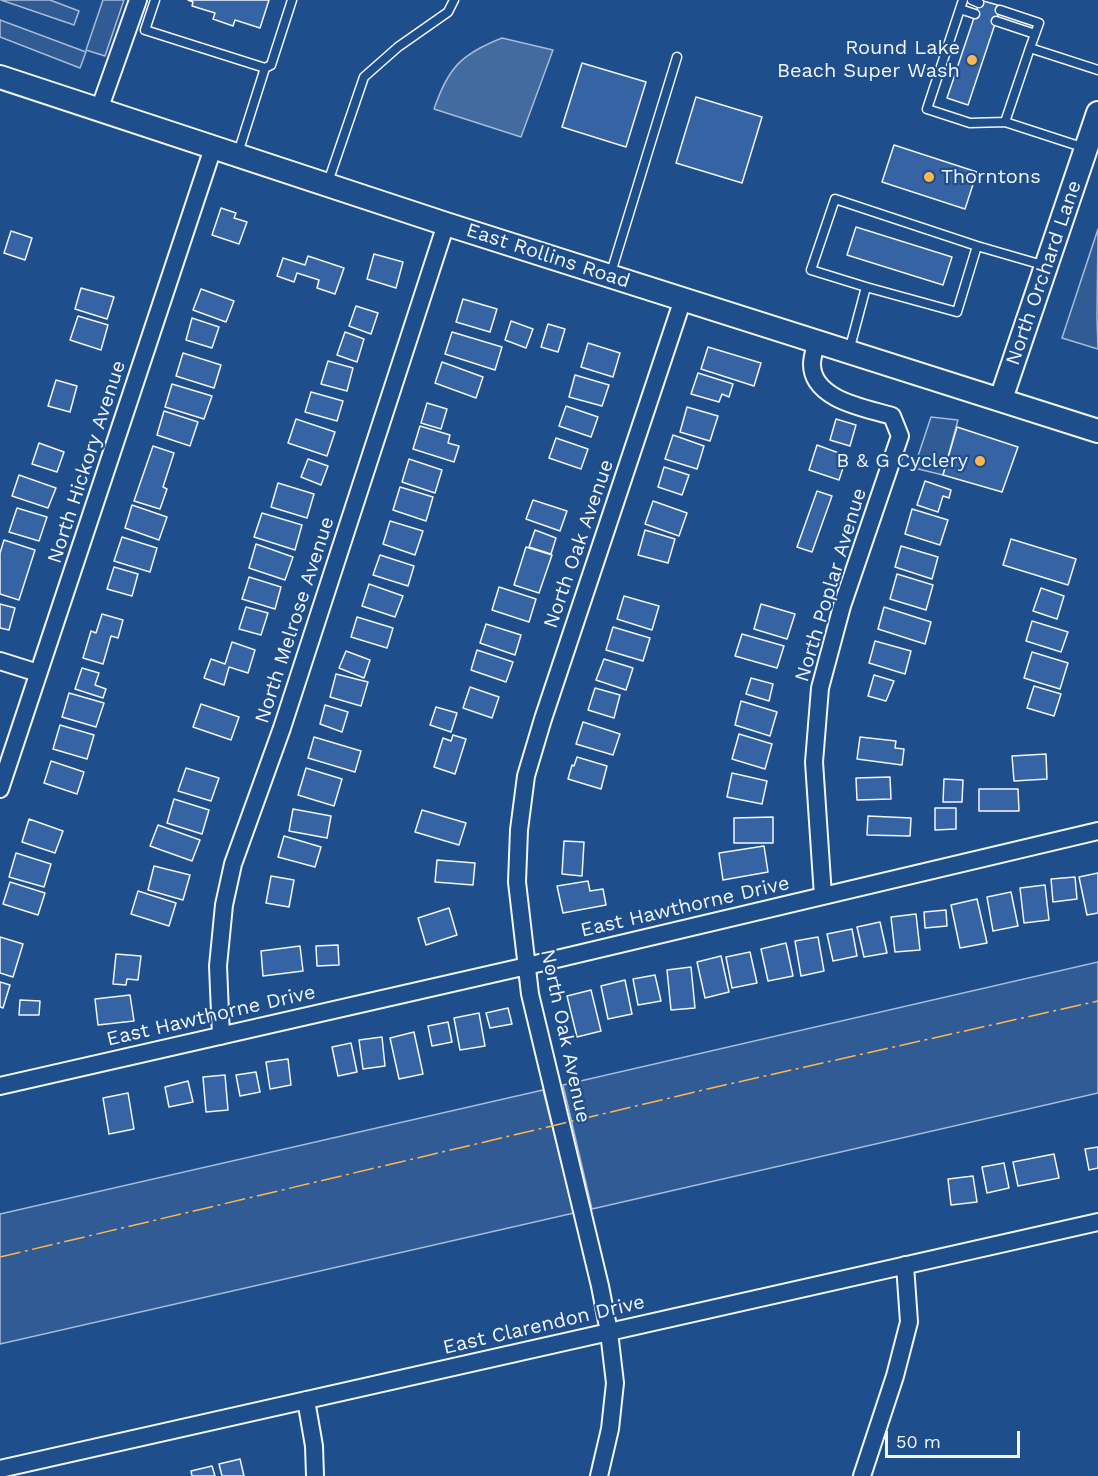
<!DOCTYPE html>
<style>
body{margin:0}
#map{position:relative;width:1098px;height:1476px;overflow:hidden;background:#1f4e8c;font-family:"Work Sans",sans-serif}
canvas{display:block}
.scale{position:absolute;left:885px;top:1431px;width:135px;height:27px;box-sizing:border-box;border:3px solid #f2f6ff;border-top:0;padding-left:8px;font-size:18px;line-height:21px;white-space:nowrap;color:#f2f6ff;-webkit-text-stroke:4px #1f4e8c;paint-order:stroke}
</style>
<div id="map">
<canvas width="1098" height="1476"></canvas>
<div class="scale">50 m</div>
</div>
<script>
const ctx = document.querySelector('canvas').getContext('2d');
ctx.lineJoin = 'round';
function fillPath(path, color) { ctx.fillStyle = color; ctx.fill(path, 'evenodd'); }
function stroke(path, color, width, dash) { ctx.strokeStyle = color; ctx.lineWidth = width; ctx.lineCap = dash ? 'butt' : 'round'; ctx.setLineDash(dash || []); ctx.stroke(path); }
function write(font, color, halo, rows, align = 'center') {
  ctx.font = font + ' "Work Sans",sans-serif'; ctx.lineWidth = 4.5; ctx.setLineDash([]); ctx.textBaseline = 'middle'; ctx.strokeStyle = halo; ctx.fillStyle = color; for (const [text, x, y, turn = 0] of rows) {
    ctx.save(); ctx.translate(x, y); ctx.rotate((+turn || 0) * Math.PI / 180); ctx.textAlign = isNaN(turn) ? turn : align; if (halo) ctx.strokeText(text, 0, 0); ctx.fillText(text, 0, 0); ctx.restore();
  }
}
const built = new Path2D(`
 M1 0H50L79 11 74 25Z
 M103 0H124L105 56 86 50Z
 M0 20 86 52 80 68 0 37Z
 M1098 229 1097 318 1098 349 1062 338Z
 M931 417 958 420 943 475 914 468Z
 M1098 962V1093L592 1209 563 1085Z
 M543 1090 574 1213 0 1344V1214Z`);
fillPath(built, '#305b95');
stroke(built, '#a8bbd7', 1.5);
const water = new Path2D(`
 M502 38 553 50 521 137 434 109C448 68 461 54 502 38Z`);
fillPath(water, '#446ba0');
stroke(water, '#a8bbd7', 1.5);
const building = new Path2D(`
 M188 0H269L260 28 235 20 233 26 213 19 215 13 192 6 193 2Z
 M980 0 1001 6 968 105 947 98Z
 M582 63 646 82 626 147 562 127Z
 M696 97 762 117 742 183 676 163Z
 M894 145 977 172 965 209 882 182Z
 M221 208 236 213 234 218 247 222 239 244 212 235Z
 M856 227 952 257 943 285 847 255Z
 M11 231 32 238 25 260 4 253Z
 M374 254 403 262 396 288 367 279Z
 M308 256 344 268 335 294 317 288 319 280 297 273 294 282 277 276 283 258 305 265Z
 M81 288 114 297 107 319 75 309Z
 M201 289 234 301 226 322 193 310Z
 M463 299 497 309 490 332 456 322Z
 M356 306 378 313 371 334 349 326Z
 M78 316 108 325 101 350 70 340Z
 M192 318 219 327 212 348 186 340Z
 M511 321 533 329 526 348 505 340Z
 M548 324 565 329 558 352 541 347Z
 M345 332 364 339 357 362 337 355Z
 M452 332 502 347 495 370 445 354Z
 M588 343 620 353 613 377 581 367Z
 M708 347 761 363 754 386 701 369Z
 M183 353 221 365 214 388 176 376Z
 M328 361 353 368 347 391 321 384Z
 M442 362 483 377 476 398 435 383Z
 M698 373 733 384 729 397 722 394 719 402 691 394Z
 M575 375 609 385 602 406 569 397Z
 M56 380 77 386 70 412 48 406Z
 M172 384 212 396 204 419 165 407Z
 M311 392 343 401 337 421 305 412Z
 M427 403 447 409 441 429 421 423Z
 M566 406 598 417 591 437 559 426Z
 M687 407 718 416 710 441 680 432Z
 M164 411 198 422 190 446 157 435Z
 M296 419 335 432 327 456 288 443Z
 M836 419 856 425 850 446 830 440Z
 M420 426 450 435 448 443 459 446 454 462 413 449Z
 M957 427 1018 447 1002 492 943 475Z
 M673 435 704 446 697 469 665 459Z
 M556 438 588 449 581 469 549 458Z
 M39 443 64 452 57 472 32 464Z
 M817 445 847 456 839 480 809 470Z
 M153 446 174 453 163 487 167 489 160 509 134 501Z
 M308 459 328 466 321 485 301 477Z
 M409 459 442 470 435 493 402 482Z
 M664 467 689 475 682 495 658 487Z
 M19 475 56 488 48 508 12 496Z
 M925 481 951 490 949 498 943 496 938 512 917 505Z
 M278 483 314 494 307 518 271 507Z
 M400 487 433 497 426 521 393 510Z
 M817 491 832 496 812 552 797 547Z
 M533 500 567 511 560 531 526 519Z
 M653 501 687 513 679 536 645 524Z
 M132 505 167 517 159 540 125 528Z
 M17 508 47 517 39 541 9 532Z
 M912 509 948 520 940 545 905 534Z
 M262 513 302 525 295 550 254 537Z
 M390 521 423 531 415 555 383 544Z
 M535 530 556 538 551 554 529 547Z
 M645 530 675 539 668 563 638 555Z
 M122 537 157 548 150 572 114 561Z
 M1011 539 1076 559 1068 585 1003 565Z
 M4 540 35 550 19 600 0 594V553Z
 M256 544 293 557 285 580 249 568Z
 M901 546 938 557 932 579 895 567Z
 M526 547 552 555 539 593 514 585Z
 M380 555 414 566 408 586 373 575Z
 M114 567 138 574 132 596 107 589Z
 M897 574 933 585 926 610 890 599Z
 M249 577 281 587 275 609 242 599Z
 M369 584 403 596 395 617 362 606Z
 M499 587 536 599 529 622 492 610Z
 M1041 588 1064 596 1057 619 1033 611Z
 M624 596 659 606 652 630 617 619Z
 M0 604 15 608 9 630 0 628Z
 M761 604 795 614 787 639 754 629Z
 M246 607 268 613 261 635 239 629Z
 M884 607 931 622 925 644 878 629Z
 M102 614 123 620 118 638 111 636 103 664 83 658 91 631 96 633Z
 M357 617 393 628 387 648 351 637Z
 M1032 621 1068 632 1061 652 1026 641Z
 M486 624 521 635 515 655 480 643Z
 M613 627 650 638 643 661 606 650Z
 M742 634 784 646 777 668 735 656Z
 M875 641 911 651 905 674 869 663Z
 M232 642 255 650 248 673 229 667 224 685 204 678 211 659 225 664Z
 M477 650 513 662 506 682 471 670Z
 M346 651 370 660 364 678 339 668Z
 M1032 652 1068 663 1060 689 1024 678Z
 M604 659 633 668 626 690 596 680Z
 M82 668 99 673 95 685 106 689 103 698 75 689Z
 M336 674 368 682 361 706 330 697Z
 M874 675 894 681 886 701 868 696Z
 M751 678 773 684 769 701 746 694Z
 M1034 686 1061 694 1054 716 1027 708Z
 M470 687 499 697 492 718 463 708Z
 M595 688 620 695 614 718 588 710Z
 M69 693 104 703 96 727 62 717Z
 M741 701 777 712 770 736 735 725Z
 M201 704 239 717 231 740 193 727Z
 M325 705 348 712 342 732 320 724Z
 M436 707 457 713 451 732 430 725Z
 M583 722 620 734 613 755 576 744Z
 M60 725 94 735 87 759 53 749Z
 M739 734 772 744 765 769 732 759Z
 M453 735 466 739 455 774 434 767 443 738 451 741Z
 M314 737 361 751 355 772 308 758Z
 M860 737 896 741 895 748 904 749 902 765 857 759Z
 M1046 754 1047 779 1014 781 1012 756Z
 M577 757 607 766 601 789 568 779 572 765 574 766Z
 M51 761 84 772 77 794 44 783Z
 M186 768 219 778 211 801 178 791Z
 M306 768 342 779 334 806 298 795Z
 M732 773 767 781 762 804 727 797Z
 M890 777 891 799 857 800 856 778Z
 M944 779 963 780 962 802H943Z
 M979 789H1018L1019 811H979Z
 M174 799 209 810 202 834 167 823Z
 M935 808H956V829L935 830Z
 M293 809 331 816 327 838 289 831Z
 M422 810 466 823 459 845 415 832Z
 M868 816 911 818 910 836 867 835Z
 M773 817V843H734V818Z
 M29 819 63 831 55 853 22 842Z
 M158 825 200 840 192 861 150 846Z
 M284 836 321 847 315 867 278 857Z
 M564 841 584 842 582 876 562 874Z
 M764 846 768 872 723 880 719 853Z
 M16 853 51 864 44 887 9 877Z
 M437 860 475 863 473 885 435 882Z
 M154 866 190 875 183 900 148 890Z
 M1098 873V913L1087 915 1079 877Z
 M271 876 294 880 289 907 266 903Z
 M1075 877 1077 899 1053 902 1051 879Z
 M588 881 590 891 603 889 606 905 563 913 557 886Z
 M10 882 45 893 38 915 3 904Z
 M1045 885 1049 920 1024 923 1020 888Z
 M138 891 176 903 169 926 131 914Z
 M1011 892 1018 926 993 931 987 897Z
 M977 899 987 943 960 948 951 905Z
 M449 908 457 935 426 945 418 918Z
 M946 910 947 926 925 928 924 912Z
 M916 914 920 950 895 952 891 917Z
 M880 922 887 953 864 957 857 927Z
 M852 929 857 956 833 961 827 934Z
 M0 937 23 944 13 977 0 973Z
 M818 937 824 971 801 976 795 941Z
 M786 943 793 976 768 981 761 949Z
 M338 945 339 965 317 966 316 946Z
 M300 946 303 971 263 976 261 951Z
 M750 952 757 983 732 988 726 957Z
 M116 954 141 956 138 980 127 979 126 985 113 984Z
 M721 956 729 992 705 998 697 962Z
 M691 967 695 1008 671 1010 667 970Z
 M655 975 661 1001 638 1005 633 979Z
 M625 980 632 1014 608 1019 601 986Z
 M0 982 10 985 3 1008 0 1007Z
 M591 990 601 1031 577 1037 567 996Z
 M130 995 134 1021 98 1025 95 999Z
 M20 1000 40 1001 39 1015H19Z
 M508 1008 512 1024 490 1028 486 1013Z
 M479 1013 485 1046 460 1050 454 1018Z
 M448 1022 452 1042 432 1046 428 1026Z
 M414 1032 423 1074 399 1079 390 1038Z
 M382 1037 385 1066 363 1069 359 1040Z
 M351 1043 357 1072 338 1076 332 1047Z
 M288 1059 291 1085 270 1089 266 1062Z
 M256 1072 260 1092 240 1096 236 1075Z
 M225 1075 228 1110 206 1112 203 1077Z
 M188 1081 193 1102 169 1107 165 1087Z
 M128 1093 134 1129 109 1134 103 1098Z
 M1098 1147V1168L1089 1170 1085 1149Z
 M1054 1154 1059 1178 1018 1186 1013 1162Z
 M1004 1163 1009 1188 987 1193 982 1167Z
 M973 1176 977 1202 951 1205 948 1179Z
 M240 1459 244 1476H222L219 1464Z
 M212 1466 215 1476H192L191 1471Z`);
fillPath(building, '#3563a3');
stroke(building, '#f2f6ff', 1.5);
const lane = new Path2D(`
 M155 0 145 30 265 68
 M963 0 927 109 970 123 1005 122
 M972 0 979 3
 M960 9 975 14
 M1000 10 1039 23 1030 48
 M996 21 1035 34
 M1085 148 1005 122 1030 48 1098 70
 M238 153 265 68 271 65 292 0
 M327 185 364 77 398 47 448 12 454 0
 M610 276 677 57
 M866 287 957 312 977 246
 M849 351 866 287 811 270 835 199 977 246 1046 266`);
const street = new Path2D(`
 M99 110 138 0
 M817 341C815 348 812 357 812 364 812 400 866 408 892 416L900 436 842 606 820 688 814 762 823 896
 M0 661 38 673
 M0 789 213 148
 M221 1036 218 966 224 905 233 864 282 728 446 224
 M0 1086 527 966 1098 831
 M306 1400 314 1446 315 1476
 M0 1469 1098 1222
 M599 1476 610 1429 615 1383 609 1332 600 1286 530 994 517 882 519 830 526 776 543 719 683 299
 M862 1476 895 1376 909 1322 905 1265`);
const secondary = new Path2D(`
 M0 77 446 224 1098 431
 M1001 399 1098 113`);
stroke(lane, '#f2f6ff', 11);
stroke(street, '#f2f6ff', 20);
stroke(secondary, '#f2f6ff', 26);
stroke(lane, '#1f4e8c', 8);
stroke(street, '#1f4e8c', 16);
stroke(secondary, '#1f4e8c', 22);
stroke(new Path2D(`
 M0 1257 716 1087 1098 1001`), '#ffb74d', 1.5, [21, 4.5, 3, 4.5]);
for (const [x, y, r, color] of [
 [972,60,6,"#ffb74d"],
 [929,177,6,"#ffb74d"],
 [980,461,6,"#ffb74d"]
]) { const dot = new Path2D(); dot.arc(x, y, r, 0, 2 * Math.PI); ctx.fillStyle = color; ctx.fill(dot); stroke(dot, '#1f4e8c', 2); }
write('20px', '#f2f6ff', '#1f4e8c', [
 ["Round Lake",960,48],
 ["Beach Super Wash",960,71],
 ["Thorntons",941,177,"left"],
 ["B & G Cyclery",968,461]
], 'right');
write('20px', '#f2f6ff', '#1f4e8c', [
 ["East Rollins Road",548,256,18],
 ["North Orchard Lane",1044,273,-71],
 ["North Hickory Avenue",87,462,-72],
 ["North Oak Avenue",579,544,-71],
 ["North Poplar Avenue",831,585,-73],
 ["North Melrose Avenue",295,620,-72],
 ["East Hawthorne Drive",685,907,-13],
 ["East Hawthorne Drive",211,1016,-13],
 ["North Oak Avenue",565,1036,78],
 ["East Clarendon Drive",544,1325,-13]
]);
</script>
